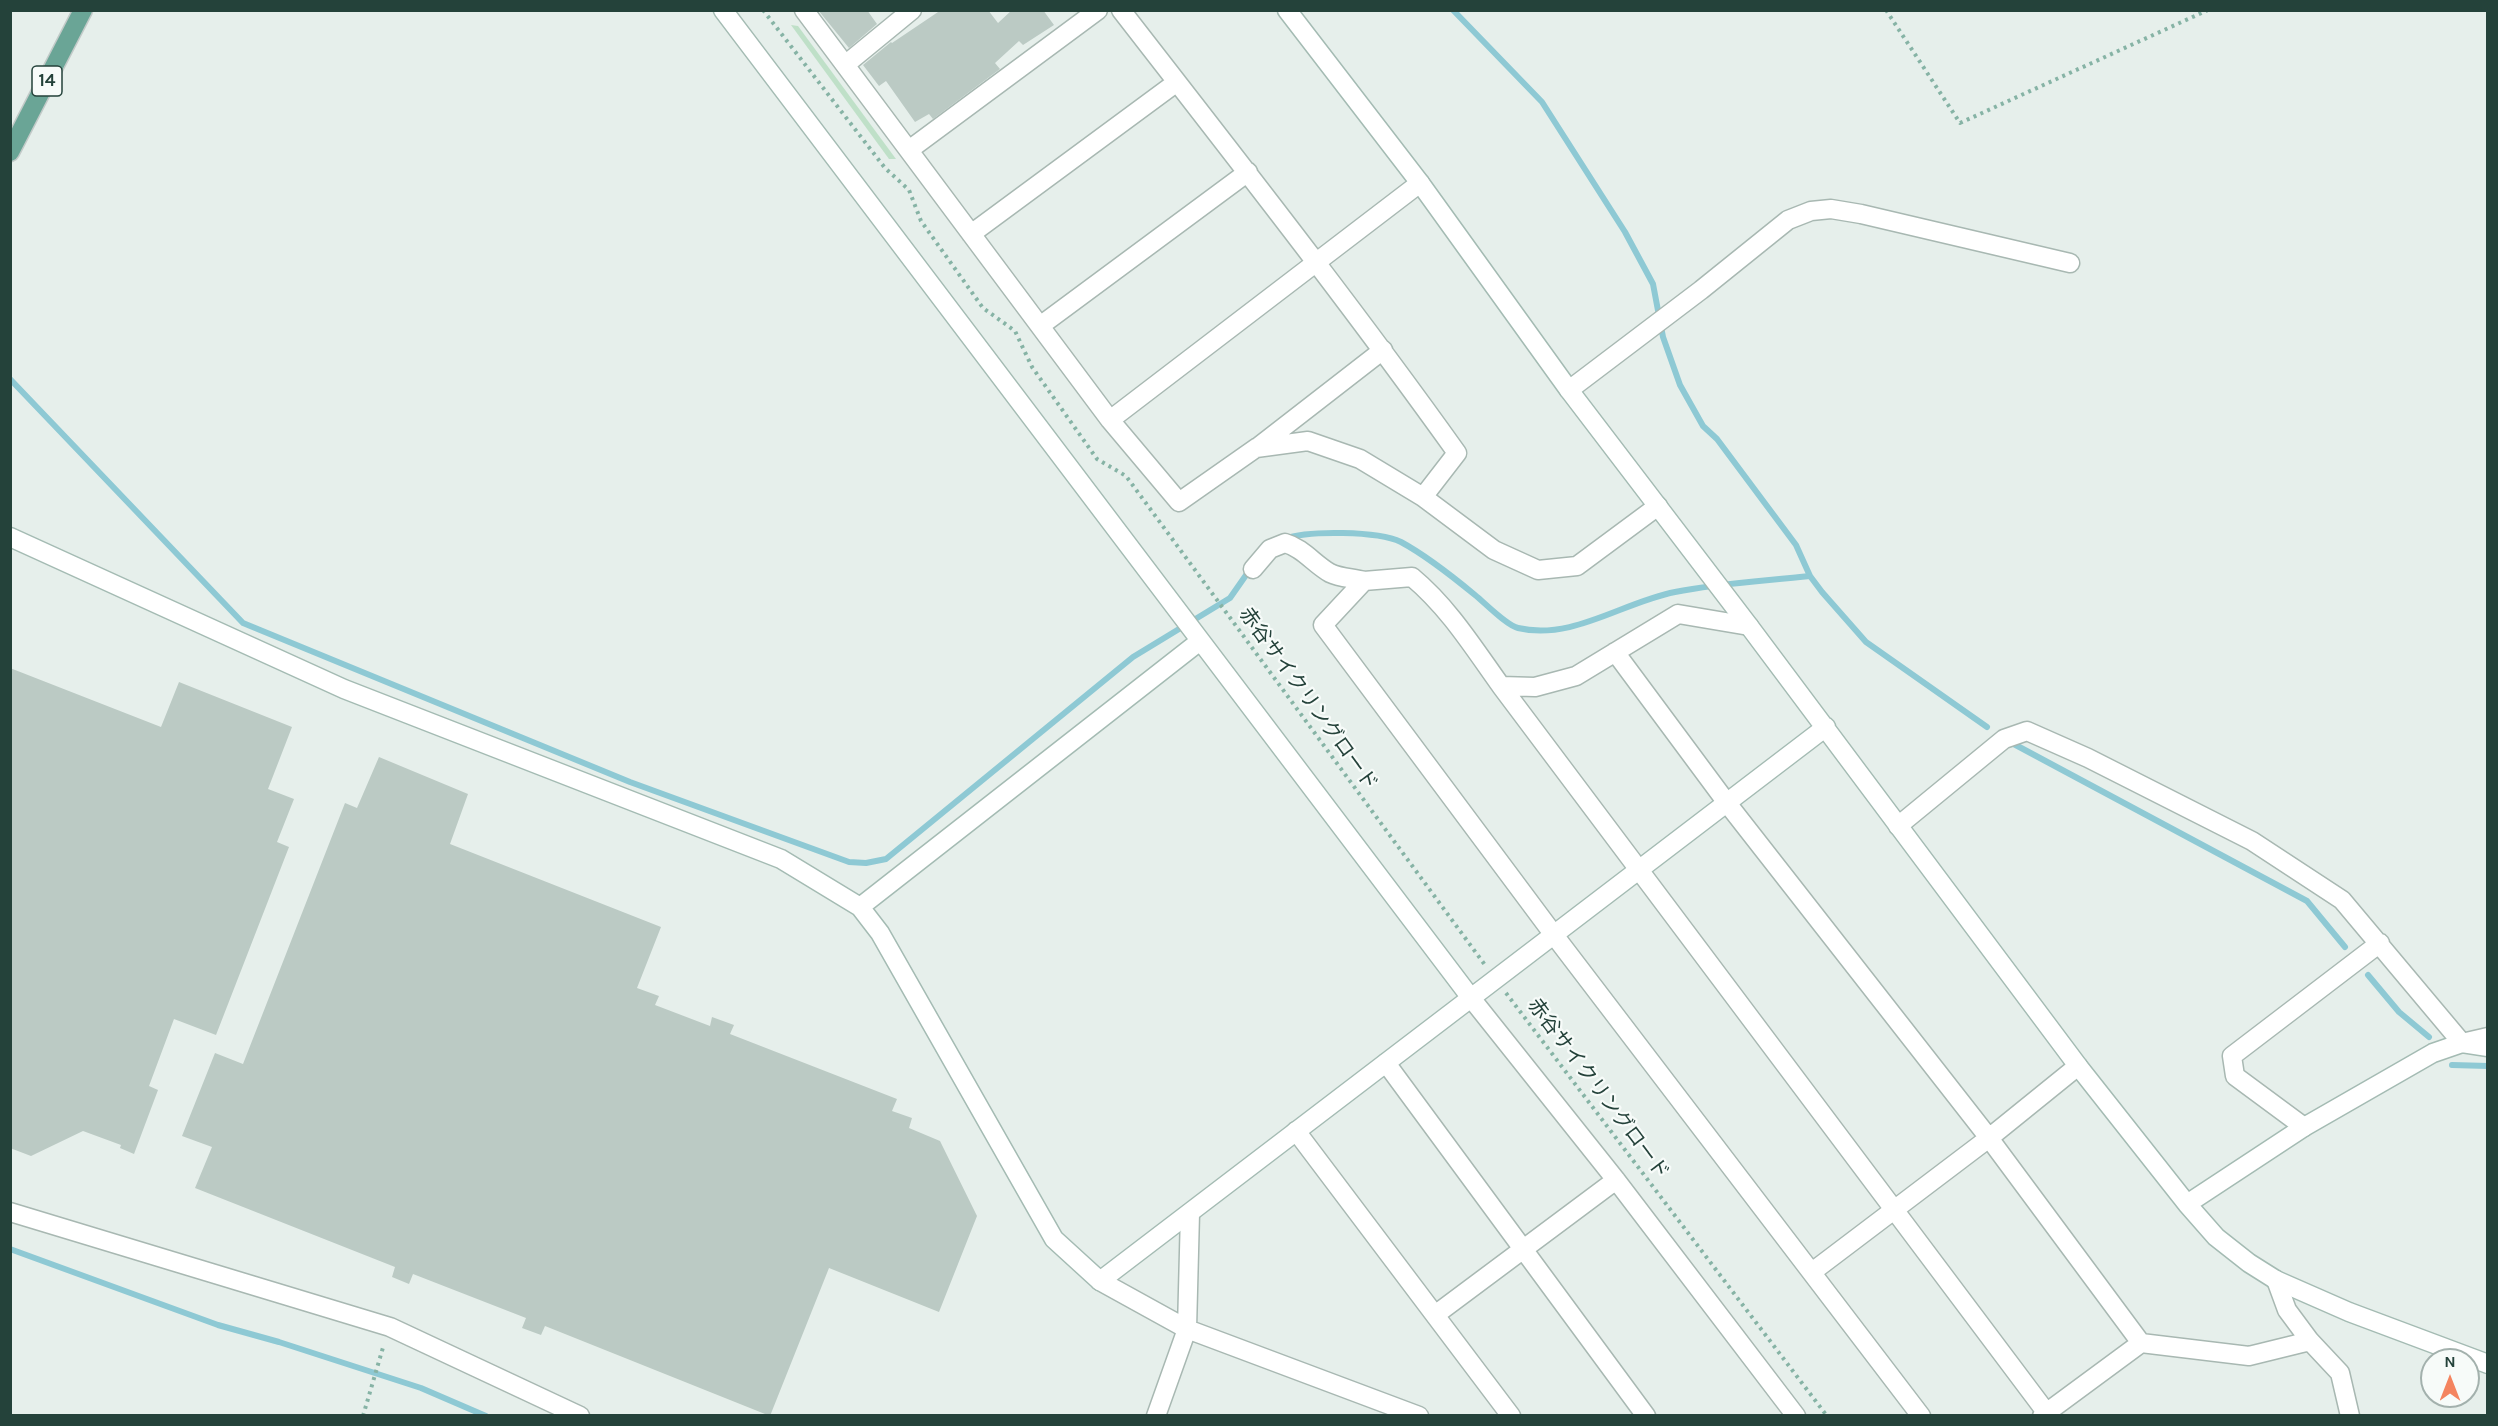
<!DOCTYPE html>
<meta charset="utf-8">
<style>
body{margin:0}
#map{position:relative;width:2498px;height:1426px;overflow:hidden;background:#e6efeb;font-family:Karla,sans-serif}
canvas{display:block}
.frame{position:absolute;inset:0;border:12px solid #24423a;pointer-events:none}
.north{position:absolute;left:2420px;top:1348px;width:60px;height:60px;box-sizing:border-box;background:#f7fbf9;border:2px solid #a3b1ad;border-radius:50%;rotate:0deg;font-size:16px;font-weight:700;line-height:24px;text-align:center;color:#24423a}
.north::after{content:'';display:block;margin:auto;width:21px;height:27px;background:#f4845f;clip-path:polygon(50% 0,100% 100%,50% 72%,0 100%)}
</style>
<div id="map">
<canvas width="2498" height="1426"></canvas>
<div class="frame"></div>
<div class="north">N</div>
</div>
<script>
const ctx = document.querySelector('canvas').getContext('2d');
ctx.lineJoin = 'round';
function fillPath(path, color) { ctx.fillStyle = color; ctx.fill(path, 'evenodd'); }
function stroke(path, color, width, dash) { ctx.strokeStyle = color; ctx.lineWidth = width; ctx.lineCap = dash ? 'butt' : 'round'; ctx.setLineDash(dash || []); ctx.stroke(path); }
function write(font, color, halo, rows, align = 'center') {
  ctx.font = font + ' Karla,"Noto Sans JP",sans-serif'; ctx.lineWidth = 4.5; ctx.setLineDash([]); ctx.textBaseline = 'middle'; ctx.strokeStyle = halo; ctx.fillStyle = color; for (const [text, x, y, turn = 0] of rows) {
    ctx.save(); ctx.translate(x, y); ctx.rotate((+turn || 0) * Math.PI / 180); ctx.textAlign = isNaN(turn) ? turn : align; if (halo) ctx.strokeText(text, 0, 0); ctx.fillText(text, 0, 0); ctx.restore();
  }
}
fillPath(new Path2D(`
 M791 25 798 26 896 159H889Z`), '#bfe0c8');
stroke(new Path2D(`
 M1453 10 1542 102 1625 232 1653 284 1663 337 1680 385 1703 426 1717 439 1796 545 1810 576 1822 592 1866 642 1987 727
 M10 379 243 623 630 782 849 862 866 863 886 859 1133 657 1230 598 1251 568
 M1284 539C1308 530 1378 531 1401 542 1427 556 1452 576 1475 595 1485 603 1506 625 1518 628 1572 641 1623 602 1675 592 1719 583 1765 581 1810 576
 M2010 742 2307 901 2345 947
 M2368 975 2399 1012 2429 1037
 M2452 1065 2488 1066
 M10 1249 218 1325 279 1342 421 1388 486 1416`), '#8ec9d4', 6);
fillPath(new Path2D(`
 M818 10H867L877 24 849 48Z
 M941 10H988L998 23 1012 10H1043L1054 25 1023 45 1019 41 995 63 1000 69 933 119 929 114 915 122 886 81 879 86 863 65 891 42 892 43Z
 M10 668 161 727 179 682 292 727 268 789 294 799 277 842 289 847 216 1035 174 1019 149 1086 158 1090 134 1154 120 1148 121 1145 83 1131 31 1156 10 1148Z
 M379 757 468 794 450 844 661 927 637 988 659 996 655 1005 710 1026 712 1017 734 1025 730 1034 897 1099 892 1111 912 1118 909 1128 940 1141 977 1216 939 1312 829 1268 770 1416 545 1326 541 1335 522 1328 526 1318 413 1274 409 1284 392 1277 395 1267 195 1188 212 1147 182 1136 215 1053 243 1064 345 803 357 808Z`), '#bbcac4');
const street = new Path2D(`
 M804 10 1110 420 1179 502 1256 448 1308 441 1360 459 1423 497 1494 550 1538 570 1577 566 1658 506
 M1121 10C1235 157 1349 302 1457 453L1423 497
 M845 65 912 10
 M909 150 1098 10
 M971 234 1177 82
 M1040 326 1248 172
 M1569 390 1701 290 1788 220 1811 211 1831 209 1861 214 2070 263
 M1110 420 1420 183
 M1258 447 1383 350
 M1253 569 1270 549 1285 543C1303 548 1314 564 1330 573 1340 578 1353 578 1364 581
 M1749 626 1678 614 1576 676 1535 687 1501 686C1473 647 1449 608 1412 577L1364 581 1323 625 1554 935 1921 1416
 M1615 652 1727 803 1989 1138 2141 1343
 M1501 686 2046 1412
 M1898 826 2004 739 2027 731 2088 758 2252 841 2342 900 2462 1043 2488 1037
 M1471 998 1616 1180 1796 1416
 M1386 1063 1646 1416
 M2304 1127 2235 1076 2232 1056 2380 943
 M1296 1131 1511 1416
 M10 1212 390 1327 580 1416
 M1812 1272 1989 1138 2078 1066
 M2276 1280 2287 1310 2310 1341 2340 1373 2350 1416
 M1100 1281 1187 1329 1419 1416
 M1435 1315 1616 1180
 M1156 1416 1187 1329 1190 1213
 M2042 1416 2141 1343 2249 1356 2310 1341`);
const secondary = new Path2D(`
 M723 10 1471 998
 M1287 10 1420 183 1569 390 1749 626 2078 1066 2187 1204 2216 1237 2249 1263 2276 1280 2349 1312 2488 1364
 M10 537 344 689 781 859 860 907 880 933 1054 1239 1100 1281 1826 727
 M860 907 1200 641
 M2187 1204 2304 1127 2433 1053 2462 1043 2488 1047`);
const primary = new Path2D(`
 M10 152 83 10`);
stroke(street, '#a8b8b2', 21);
stroke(secondary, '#a4bbb3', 21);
stroke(primary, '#c2cac8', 21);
stroke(new Path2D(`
 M763 10 885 168 909 190 921 221 983 308 1015 331 1032 367 1097 459 1126 476 1485 965
 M1886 10 1960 123 2208 10
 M1506 993 1827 1416
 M363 1416 384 1344`), '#86b3a5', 4, [3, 4.5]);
stroke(street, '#fff', 18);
stroke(secondary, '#fff', 18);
stroke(primary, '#6aa596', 18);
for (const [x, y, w] of [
 [47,81,30]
]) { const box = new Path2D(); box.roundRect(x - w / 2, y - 15, w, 30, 4.5); ctx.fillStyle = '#f7fbf9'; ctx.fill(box); stroke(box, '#24423a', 1.5); }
write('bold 18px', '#24423a', null, [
 ["14",47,81]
]);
write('20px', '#24423a', '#f7fbf9', [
 ["赤谷サイクリングロード",1308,699,54],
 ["赤谷サイクリングロード",1598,1089,53]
]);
</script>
